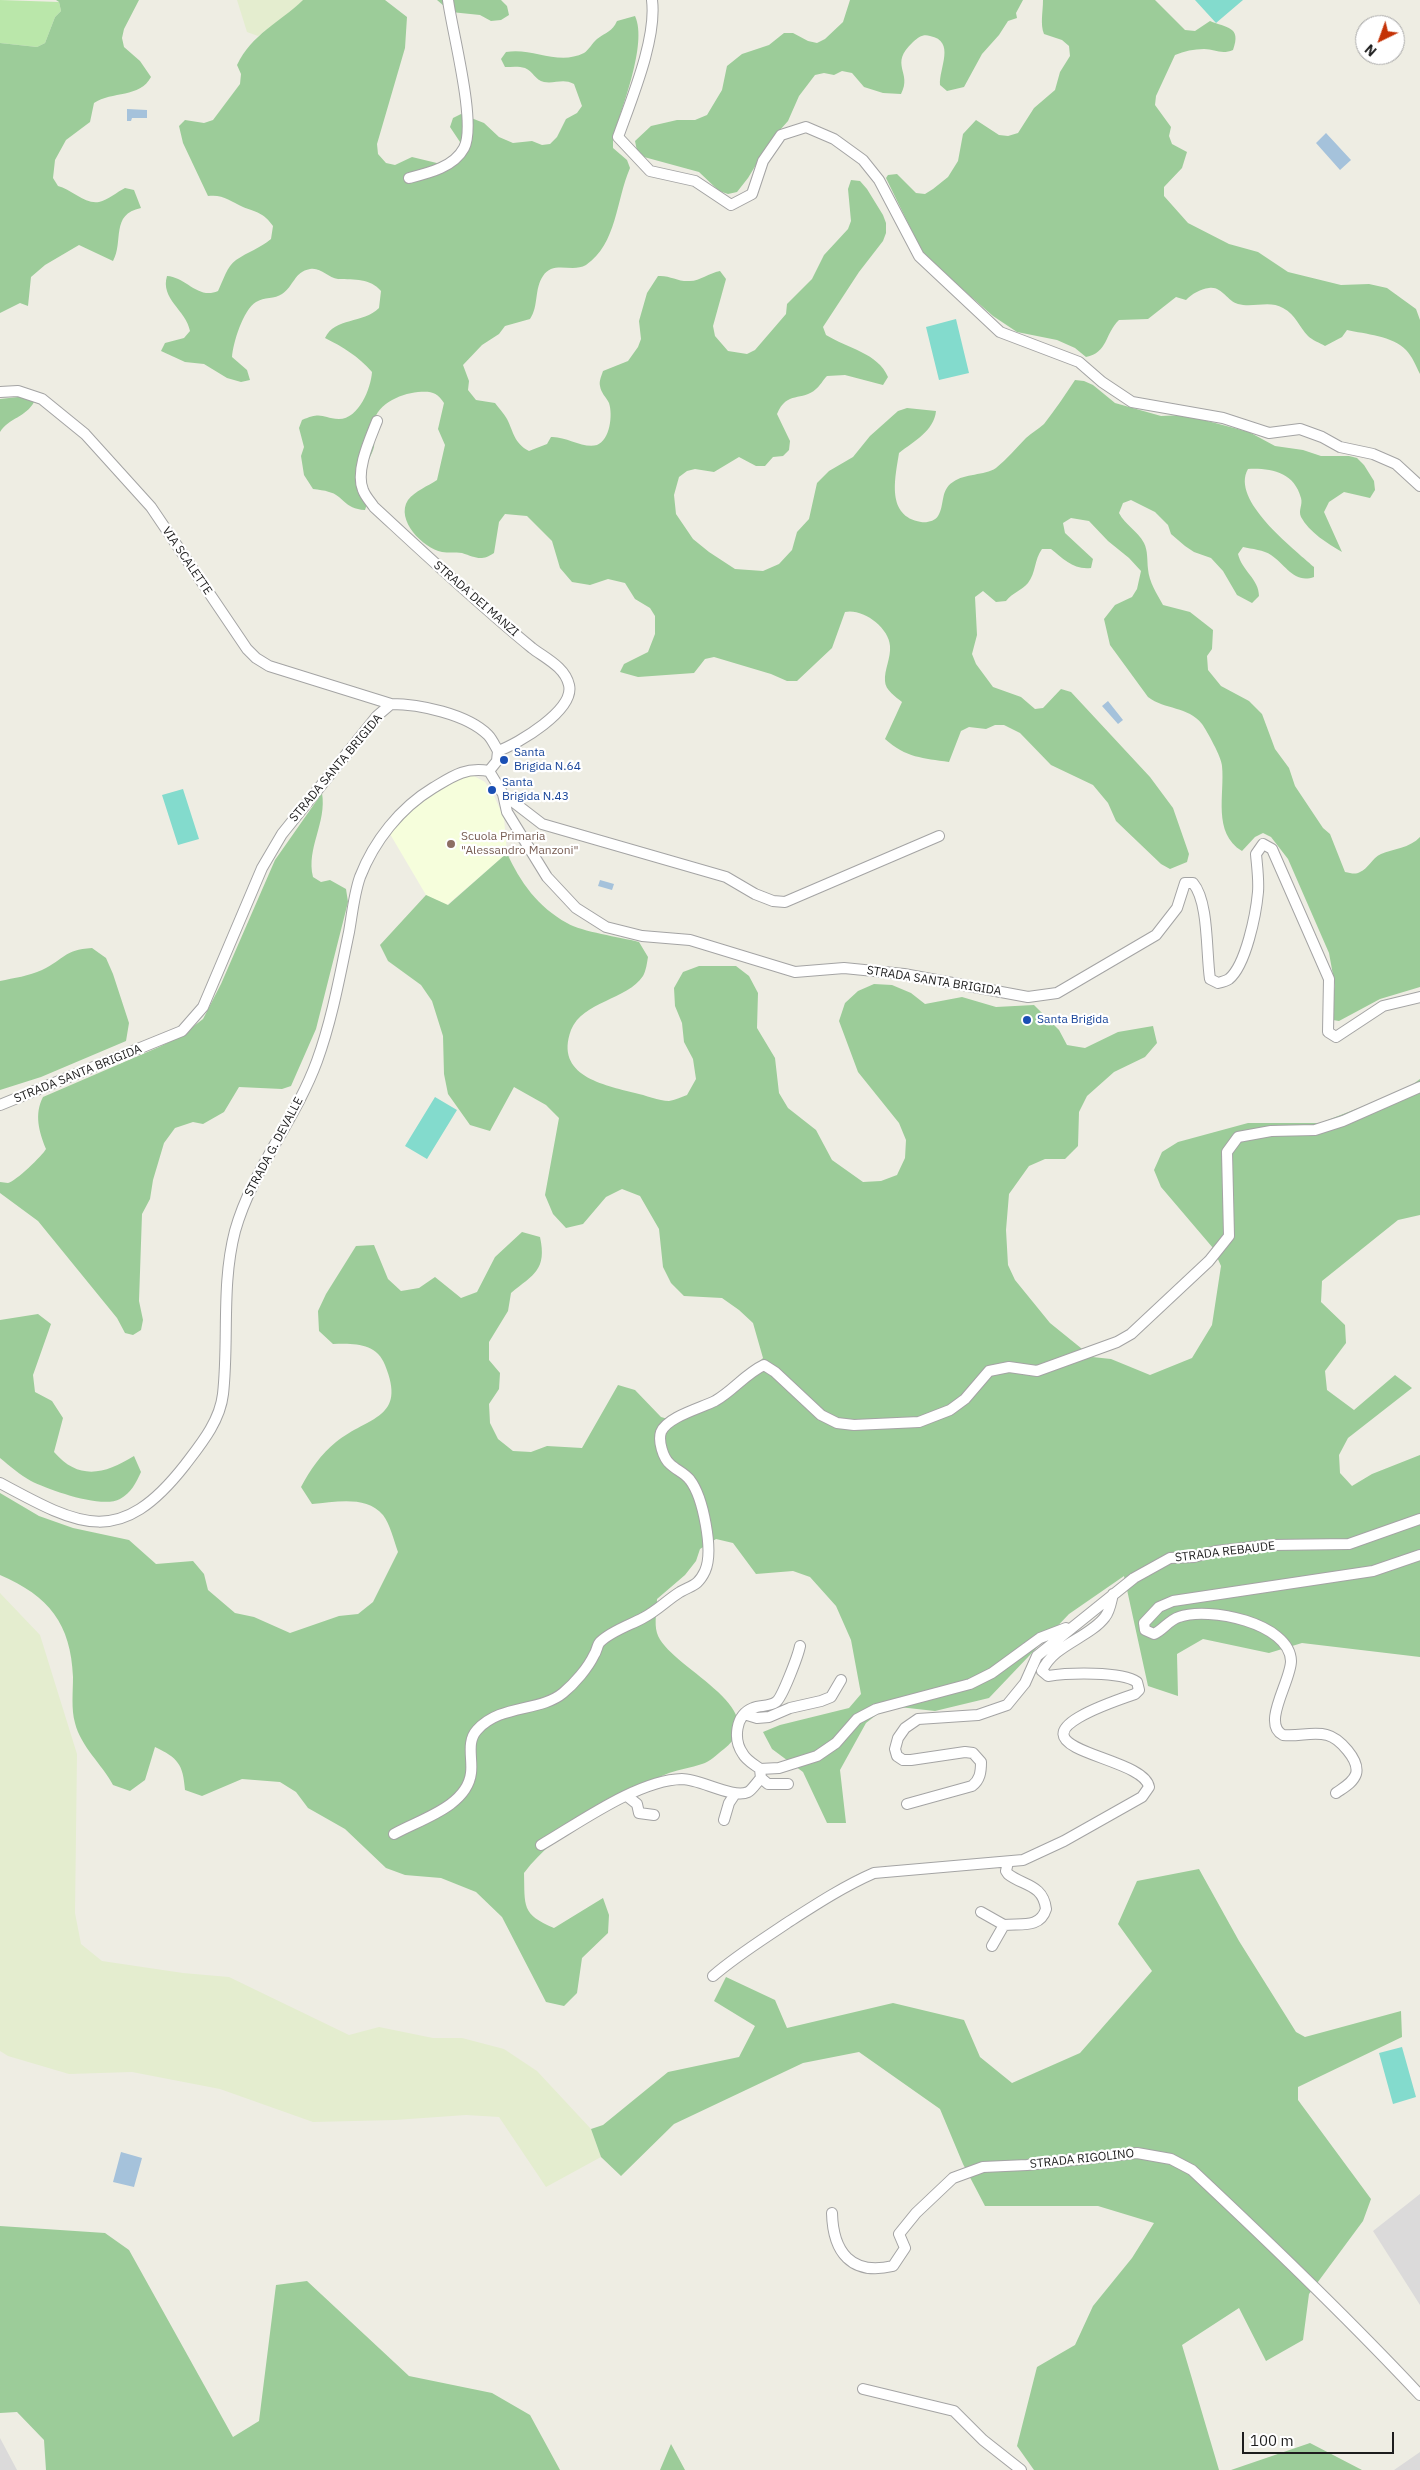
<!DOCTYPE html>
<style>
body{margin:0}
#map{position:relative;width:1420px;height:2470px;overflow:hidden;background:#eeede3;font-family:"IBM Plex Sans",sans-serif}
canvas{display:block}
.north{position:absolute;left:1355px;top:15px;width:50px;height:50px;box-sizing:border-box;background:#fff;border:1px solid #a5a5a5;border-radius:50%;rotate:222deg;font-size:14px;font-weight:700;line-height:20px;text-align:center;color:#1d1d1d}
.north::after{content:'';display:block;margin:auto;width:18px;height:22px;background:#c43206;clip-path:polygon(50% 0,100% 100%,50% 72%,0 100%)}
.scale{position:absolute;left:1242px;top:2432px;width:152px;height:22px;box-sizing:border-box;border:2px solid #1d1d1d;border-top:0;padding-left:6px;font-size:15px;line-height:18px;white-space:nowrap;color:#1d1d1d;-webkit-text-stroke:4px #fff;paint-order:stroke}
</style>
<div id="map">
<canvas width="1420" height="2470"></canvas>
<div class="north">N</div>
<div class="scale">100 m</div>
</div>
<script>
const ctx = document.querySelector('canvas').getContext('2d');
ctx.lineJoin = 'round';
function fillPath(path, color) { ctx.fillStyle = color; ctx.fill(path, 'evenodd'); }
function stroke(path, color, width, dash) { ctx.strokeStyle = color; ctx.lineWidth = width; ctx.lineCap = dash ? 'butt' : 'round'; ctx.setLineDash(dash || []); ctx.stroke(path); }
function write(font, color, halo, rows, align = 'center') {
  ctx.font = font + ' "IBM Plex Sans",sans-serif'; ctx.lineWidth = 4.5; ctx.setLineDash([]); ctx.textBaseline = 'middle'; ctx.strokeStyle = halo; ctx.fillStyle = color; for (const [text, x, y, turn = 0] of rows) {
    ctx.save(); ctx.translate(x, y); ctx.rotate((+turn || 0) * Math.PI / 180); ctx.textAlign = isNaN(turn) ? turn : align; if (halo) ctx.strokeText(text, 0, 0); ctx.fillText(text, 0, 0); ctx.restore();
  }
}
fillPath(new Path2D(`
 M1420 2194V2305L1373 2231Z
 M0 2438 17 2470H0Z
 M1420 2452V2470H1394Z`), '#dbdada');
fillPath(new Path2D(`
 M472 775 485 782 494 796 504 818 507 853 447 905 426 895 390 834 400 820 428 796 459 779Z`), '#f6fedc');
fillPath(new Path2D(`
 M237 0H303L291 12 258 36 247 32Z
 M0 1593 40 1635 77 1754 75 1913 81 1944 102 1961 183 1973 229 1977 349 2035 379 2027 433 2038H462L504 2049 537 2071 591 2129 601 2157 546 2187 499 2117 466 2115 395 2120 313 2122 220 2089 132 2072 69 2074 8 2056 0 2051Z`), '#e4edcf');
fillPath(new Path2D(`
 M0 0 59 2 61 11 55 17 45 43 37 47 0 43Z`), '#bae7aa');
fillPath(new Path2D(`
 M56 0H139L124 29 122 38 124 47 140 61 151 77C140 98 112 91 94 103L90 122 66 140 55 160 53 178 58 186C71 189 86 205 99 202 108 200 117 192 125 188L134 190 141 208C110 214 124 242 113 261L79 245 45 265 31 277 28 306 20 303 0 313V43L37 47 45 43 55 17 61 11 59 2Z
 M303 0H385L407 17 405 48 377 144 378 154 386 163 395 165 412 157 445 165 459 153 460 142 450 127 453 118 461 114 484 123 499 137 513 143 532 141 542 145 550 144 557 137 566 119 577 113 582 106 574 84C563 78 555 84 544 82 535 80 533 71 525 68 519 66 511 67 505 67L501 59 506 52C532 47 558 66 584 53 589 50 592 43 597 39 606 32 612 32 617 21L635 16C648 44 621 109 613 139V148L627 160 630 168C616 200 617 244 586 265 572 273 553 260 543 276 534 289 539 306 530 319L505 326 499 334 482 345 463 365 469 381 468 390 476 400 495 403C499 408 504 414 507 419 514 433 514 443 529 451L547 444 551 437C566 436 583 449 597 445 610 440 613 415 609 403 606 397 601 393 600 386 599 381 601 377 603 371L628 361 638 347 641 339 639 321 647 293 658 276C670 275 678 282 690 281 700 281 709 273 720 271L726 279 713 326 715 336 728 351 747 354 755 350 786 314 787 304 812 279 824 255 848 229 851 221 848 189 851 180 860 181 867 189 883 215 886 223V233L883 241 859 272 823 327 826 335C847 348 878 353 888 377L883 385 845 375 827 376C823 380 820 386 816 389 802 402 787 390 777 414L790 441 789 450 783 456 773 457 765 466H756L739 457 714 472 695 469 687 471 679 477 674 495 676 514 693 539 709 552 735 569 763 571 779 564 792 550 797 532 809 519 817 483 829 471 853 457 870 436 898 411 907 408 936 411C934 431 914 441 899 453 895 479 886 516 921 522 927 523 935 521 938 516 945 505 940 490 953 482 965 473 984 476 996 468 1007 459 1016 448 1026 438 1031 433 1039 429 1044 424 1055 410 1065 395 1075 380L1084 381 1093 385 1115 403 1161 416 1185 415 1249 432 1275 446 1303 450 1321 456H1349L1357 458 1364 465 1374 481 1375 490 1370 498 1344 492 1329 502 1324 512 1342 552C1328 544 1309 532 1301 517 1298 510 1303 505 1301 498 1294 472 1271 468 1248 469 1230 500 1293 548 1314 567V577C1294 584 1286 565 1271 555 1264 550 1252 549 1243 547L1238 554C1242 571 1259 579 1259 596L1252 603 1237 595 1223 571 1211 558 1194 552 1185 546 1171 534 1168 525 1155 512 1131 500 1123 503 1119 513C1125 525 1138 531 1144 543 1148 551 1147 560 1148 569 1149 582 1157 594 1163 605L1190 612 1213 630 1212 649 1207 656 1208 670 1221 686 1249 701 1262 714 1275 749 1289 768 1295 786 1323 828 1330 834 1345 872C1351 873 1355 875 1360 872 1368 869 1372 858 1381 854 1393 849 1410 848 1420 837V987L1380 999 1339 1021 1333 1020V995L1335 986 1329 953 1288 859 1271 837 1263 833 1255 837 1242 851C1212 833 1225 794 1222 766 1222 758 1207 731 1202 724 1188 706 1165 710 1148 697L1110 645 1104 619 1115 605 1132 597 1137 589 1141 571 1129 558 1108 541 1089 521 1071 518 1063 523 1065 533 1093 559 1091 568C1073 570 1064 559 1051 549H1042C1034 560 1036 573 1028 583 1022 590 1012 593 1006 601L996 602 983 591 975 597 977 635 972 654 976 664 993 687 1021 697 1035 709 1043 708 1061 689 1071 692 1150 777 1173 808 1189 854 1187 862 1170 869 1161 864 1116 821 1108 803 1093 785 1051 765 1020 733 1004 725H995L986 729 969 727 961 731 949 762C923 758 906 758 885 739L902 702C896 697 885 690 885 681 884 670 891 658 890 646 889 627 862 608 845 612L832 648 797 681H787L771 674 714 657 705 659 694 673 638 677 620 672 624 664 648 652 655 634V616L650 608 635 599 625 583 608 579 590 585 572 582 560 568 552 541 527 516 505 514 499 522 494 553C481 562 475 557 462 553 455 552 448 553 442 552 423 548 395 520 408 500 415 491 428 486 437 480L445 445 438 429 444 403C437 392 431 391 418 392 399 394 374 405 373 427 372 434 375 441 374 447 372 455 366 464 362 472 367 487 371 495 365 510 344 509 343 495 329 492 324 490 319 490 313 489L304 475 301 456 304 447 299 428 302 420C322 411 322 418 339 419 359 419 371 388 372 372 358 356 343 347 325 338 335 317 363 324 379 308L381 291C370 278 355 280 338 279 328 278 321 267 310 269 294 272 294 286 282 294 275 299 264 297 256 302 243 310 233 343 232 357L247 370 250 380 241 382 227 378 204 364 185 362 161 351 165 343 184 338 190 331C186 310 160 299 167 276 186 277 198 300 218 291 223 281 227 266 236 260 248 252 260 248 271 239L273 226C264 213 256 212 243 207 230 201 223 194 208 196L183 143 179 126 185 120 204 123 213 120 240 84 241 74 237 65C252 34 279 23 303 0Z
 M437 0H501L507 6 509 15 501 20 491 21 480 15 451 12Z
 M850 0H1023L1016 13 1017 18 1008 21 999 35 982 54 964 87 947 91 940 85C939 68 956 41 930 36 923 34 919 37 913 42 888 65 913 72 901 94L883 93 864 87 852 73 842 71 834 75 824 73 815 75 799 96 788 121 771 140 748 178 737 192 728 194 719 191 699 172 644 157 637 151 635 141 651 126 677 120H695L707 115 722 90 727 66 742 54 769 45 784 33H793L808 41 817 43 825 39 843 22Z
 M1043 0H1155L1185 30 1195 31 1210 21C1226 28 1242 26 1233 50 1221 55 1215 49 1204 49 1194 49 1184 51 1175 55L1156 96 1155 105 1171 127 1169 136 1172 144 1187 152 1182 168 1164 187V196L1188 223 1229 244 1258 252 1288 272 1341 285 1369 284 1387 288 1416 309 1420 320V374C1416 366 1412 356 1406 350 1393 336 1365 334 1347 330L1342 337 1325 346C1320 343 1312 340 1308 336 1299 327 1296 315 1283 308 1270 300 1253 308 1238 304 1227 301 1222 286 1209 288 1200 289 1192 294 1186 300L1176 297 1148 319 1119 320C1105 333 1108 353 1086 357L1075 348 1057 340 1017 332 993 316 945 274 921 250 886 178 888 175 897 174 916 193 925 194 933 189 948 177 958 161 963 134 976 120 999 135 1008 136 1018 133 1034 108 1055 90 1060 72 1070 56 1069 46 1062 40 1044 34C1040 24 1043 12 1043 0Z
 M27 396 34 402C26 417 9 418 0 432V399Z
 M322 793C327 823 306 848 313 877L321 882 330 880 346 889 348 902 316 1029 291 1086 282 1089 239 1087 224 1112 203 1124 193 1122 175 1128 164 1143 153 1180 150 1199 142 1214 139 1301 143 1320 141 1330 133 1335 125 1333 117 1318 38 1221 0 1193V1182C3 1182 5 1183 8 1183 15 1182 43 1155 46 1149 39 1132 34 1114 43 1097L159 1047 181 1036 203 1019 221 984 275 860Z
 M507 853C520 882 538 907 567 923 582 932 620 937 639 942L648 957C647 963 646 971 643 976 627 1000 583 1001 571 1030 554 1076 604 1085 635 1093 645 1095 659 1101 669 1101 675 1100 681 1097 687 1095L696 1079 693 1059 684 1042 682 1023 675 1006 674 988 683 972 699 966H736L749 976 758 993 757 1028 775 1058 779 1093 788 1108 816 1130 832 1160 863 1182 881 1181 897 1175 905 1158 906 1140 899 1123 858 1072 839 1021 845 1003 858 991 874 984 892 985 911 993 925 1004 962 997 996 1007 1034 1005 1059 1030 1067 1045 1085 1048 1118 1032 1153 1026 1157 1043 1145 1057 1114 1072 1087 1096 1079 1112 1078 1146 1065 1159H1045L1029 1166 1009 1194 1006 1230 1008 1265 1015 1280 1050 1323 1092 1357 1111 1359 1150 1375 1192 1358 1212 1325 1221 1266 1213 1248 1161 1187 1154 1170 1162 1152 1178 1142 1248 1123H1320L1405 1090 1420 1079V1215L1398 1220 1322 1281 1321 1302 1345 1325 1346 1343 1325 1371 1327 1390 1354 1410 1395 1375 1412 1388 1348 1438 1339 1455 1340 1473 1352 1486 1372 1474 1420 1455V1657L1302 1643 1269 1653 1203 1639 1177 1654 1178 1696 1148 1686 1124 1576 1069 1614 989 1698 935 1711 899 1707 880 1712 866 1723 840 1770 846 1823H827L803 1772 772 1749 763 1732 780 1725 849 1708 861 1694 851 1640 836 1606 810 1577 793 1571 756 1574 733 1543 716 1539 700 1549 696 1561 685 1575 657 1599C657 1609 654 1623 657 1633 667 1667 777 1708 724 1749 717 1754 710 1762 702 1764 691 1768 680 1769 669 1773 618 1793 558 1829 524 1873 525 1906 521 1914 554 1928L603 1898 609 1915 608 1933 582 1958 577 1993 564 2006 546 2002 502 1917 476 1892 441 1878 405 1875 386 1868 345 1829 308 1808 296 1792 280 1782 242 1779 202 1796 185 1790C183 1764 178 1758 155 1747L145 1780 130 1791 113 1785C102 1764 81 1747 75 1723 71 1710 73 1691 73 1677 71 1624 49 1596 0 1575V1493L39 1516 73 1528 129 1540 156 1564 193 1561 204 1574 208 1590 235 1613 254 1617 290 1633 339 1616 358 1614 373 1602 398 1552C394 1541 390 1524 383 1515 366 1495 336 1502 312 1504L301 1487C310 1470 321 1454 336 1442 369 1416 407 1419 385 1365 377 1343 353 1343 333 1344L319 1331 318 1311 326 1294 356 1246 374 1245 388 1279 401 1291 419 1288 435 1277 461 1298 477 1292 495 1257 522 1232 540 1237C547 1270 534 1274 511 1293L508 1311 489 1342V1360L500 1373 499 1389 489 1404 490 1423 498 1439 513 1451 531 1452 547 1446 582 1448 618 1385 635 1390 661 1417 678 1422 738 1384 763 1358 753 1323 739 1310 722 1298 684 1296 671 1283 663 1267 659 1229 640 1196 622 1189 606 1197 583 1224 566 1228 553 1214 545 1195 559 1118 546 1105 514 1087 490 1131 470 1125 448 1094 444 1074 443 1036 432 1001 421 985 388 961 380 945 426 895 448 905Z
 M92 948 106 958 113 974 129 1023 126 1041 41 1077 0 1090V981C14 978 29 976 42 970 65 959 63 950 92 948Z
 M38 1314 51 1324 33 1375 35 1392 52 1401 63 1418 54 1452C79 1481 105 1474 134 1456L141 1472C136 1483 131 1493 120 1499 102 1509 49 1490 31 1481 20 1475 10 1466 0 1458V1320Z
 M1199 1869 1239 1941 1296 2032 1305 2037 1401 2011 1402 2037 1298 2087V2100L1371 2199 1363 2221 1309 2294 1303 2340 1266 2361 1239 2308 1182 2345 1219 2470H1034L1017 2446 1037 2367 1075 2345 1093 2306 1132 2258 1154 2223 1098 2206H985L963 2164 940 2109 859 2052 803 2063 674 2124 621 2176 601 2157 591 2129 603 2125 668 2072 739 2057 755 2026 714 2001 726 1977 775 2000 787 2028 893 2003 964 2020 980 2057 1012 2083 1080 2053 1152 1971 1118 1924 1137 1881Z
 M0 2226 105 2233 129 2250 233 2437 259 2421 276 2285 307 2281 409 2376 492 2393 530 2415 560 2470H46L44 2440 17 2412 0 2413Z
 M1310 2443 1362 2470H1231Z
 M671 2444 685 2470H660Z`), '#9ccc99');
fillPath(new Path2D(`
 M1195 0H1243L1216 23Z
 M956 319 969 373 939 380 926 327Z
 M183 789 199 839 178 845 162 795Z
 M435 1097 457 1110 427 1159 405 1146Z
 M1402 2047 1416 2097 1393 2104 1379 2053Z`), '#83dbcd');
fillPath(new Path2D(`
 M127 109 147 110V118H132L131 121H127Z
 M1326 133 1351 160 1340 170 1316 143Z
 M1108 701 1123 720 1118 724 1102 706Z
 M600 880 614 884 612 890 598 886Z
 M121 2152 142 2158 134 2187 113 2182Z`), '#a5c2db');
const street = new Path2D(`
 M652 0C657 39 631 100 618 137L650 171 695 181 731 205 752 194 763 161 781 135 806 127 834 139 863 160 879 180 919 256 1000 332 1079 362 1102 382 1132 402 1223 418 1269 433 1300 429 1322 437 1340 447 1373 454 1396 464 1420 486
 M409 178C429 173 454 167 464 148 477 124 452 31 448 0
 M0 392 18 391 42 399 85 434 151 507 247 649 256 658 269 666 391 704
 M377 421C370 439 355 471 363 490 365 496 370 501 374 507 426 555 477 603 532 648 545 658 565 667 569 685 575 710 518 744 498 751
 M489 771 503 794 507 812 547 877 576 908 606 927 642 936 690 940 795 972 844 968 904 974 1028 997 1057 993 1156 935 1177 908 1185 883H1193C1209 902 1206 953 1210 979L1218 983C1222 982 1226 981 1229 979 1246 965 1256 914 1258 892 1259 880 1257 866 1256 854L1263 844 1272 849 1329 979 1328 1032 1336 1037 1383 1006 1420 997
 M503 794 542 824 726 877 755 894 773 901 785 902 939 836
 M0 1105 182 1031 203 1007 262 868 282 834 377 716 391 704C419 704 467 714 488 735 492 739 495 746 498 751L497 761 489 771
 M0 1483C81 1527 120 1548 185 1465 201 1444 220 1421 223 1394 229 1340 221 1285 235 1231 252 1170 295 1121 317 1061 332 1020 340 975 349 932 352 915 354 894 360 877 374 841 400 808 433 788 453 776 465 767 489 771
 M744 1714 757 1718 769 1717 790 1708 821 1701 831 1697 841 1680
 M760 1769C755 1765 746 1760 743 1754 733 1740 735 1715 753 1708 760 1705 769 1707 776 1702 782 1698 798 1656 800 1646
 M761 1778 768 1784H788
 M1336 1793C1343 1788 1353 1783 1356 1774 1360 1760 1339 1738 1327 1735 1313 1731 1298 1737 1283 1735 1261 1724 1291 1681 1291 1661 1290 1623 1208 1606 1179 1617 1169 1620 1163 1630 1154 1634L1145 1630 1144 1623 1159 1607 1173 1601 1373 1571 1420 1555
 M627 1796 637 1804 639 1813 654 1815
 M907 1804 972 1786C980 1780 981 1772 981 1762L973 1753 965 1752 911 1760H903L897 1756 895 1749 898 1738 905 1728 918 1719 978 1715 1007 1705 1025 1683 1037 1656 1134 1578 1170 1558 1194 1557 1216 1551 1272 1545 1349 1544 1420 1519
 M724 1820 729 1803 735 1794
 M394 1834C418 1820 467 1807 471 1773 473 1759 466 1742 477 1730 500 1704 540 1712 563 1693 574 1684 588 1668 594 1655 597 1651 597 1645 600 1642 611 1631 630 1625 643 1618 657 1611 667 1600 680 1592 692 1585 698 1586 705 1571 714 1551 703 1497 690 1480 685 1473 676 1470 670 1464 663 1458 658 1441 661 1432 667 1417 701 1408 715 1401 733 1391 745 1374 764 1365L775 1372 821 1415 837 1423 854 1425 919 1422 950 1410 965 1399 989 1371 1009 1367 1037 1371 1117 1342 1131 1334 1209 1261 1229 1236 1227 1152 1238 1137 1271 1131 1315 1130 1343 1121 1420 1087
 M541 1845C579 1823 638 1780 682 1779 700 1779 733 1799 748 1792 752 1790 757 1782 761 1778L760 1769 779 1768 817 1756 836 1743 857 1719 876 1709 970 1684 992 1673 1040 1638 1066 1628
 M981 1912 1004 1925
 M992 1946 1004 1925C1020 1923 1040 1929 1046 1909 1043 1884 1023 1886 1008 1874L1006 1871 1008 1862
 M713 1976C736 1956 762 1940 787 1923 815 1905 844 1886 874 1873L1023 1860 1064 1841 1142 1797 1149 1787C1143 1751 969 1750 1135 1694L1139 1690 1137 1682C1121 1671 1068 1673 1048 1676L1042 1671C1053 1645 1089 1638 1105 1617 1110 1611 1111 1602 1113 1594
 M832 2213C833 2252 851 2276 893 2266L905 2248 899 2234 916 2213 953 2178 983 2167 1027 2165 1137 2153 1171 2159 1192 2170C1270 2243 1347 2317 1420 2395
 M863 2389 954 2411 983 2440 1021 2470`);
stroke(street, '#a4a4a4', 12);
stroke(street, '#fff', 10);
for (const [x, y, r, color] of [
 [504,760,5,"#1a4fb4"],
 [492,790,5,"#1a4fb4"],
 [451,844,5,"#8d6e63"],
 [1027,1020,5,"#1a4fb4"]
]) { const dot = new Path2D(); dot.arc(x, y, r, 0, 2 * Math.PI); ctx.fillStyle = color; ctx.fill(dot); stroke(dot, '#fff', 2); }
write('12px', '#1d1d1d', '#fff', [
 ["VIA SCALETTE",187,561,56],
 ["STRADA DEI MANZI",476,599,41],
 ["STRADA SANTA BRIGIDA",336,768,-50],
 ["STRADA SANTA BRIGIDA",934,981,9],
 ["STRADA SANTA BRIGIDA",78,1074,-22],
 ["STRADA G. DEVALLE",274,1147,-62],
 ["STRADA REBAUDE",1225,1552,-7],
 ["STRADA RIGOLINO",1082,2159,-6]
]);
write('12px', '#164399', '#fff', [
 ["Santa",514,753],
 ["Brigida N.64",514,767],
 ["Santa",502,783],
 ["Brigida N.43",502,797],
 ["Santa Brigida",1037,1020]
], 'left');
write('12px', '#785e54', '#fff', [
 ["Scuola Primaria",461,837],
 ["\"Alessandro Manzoni\"",461,851]
], 'left');
</script>
